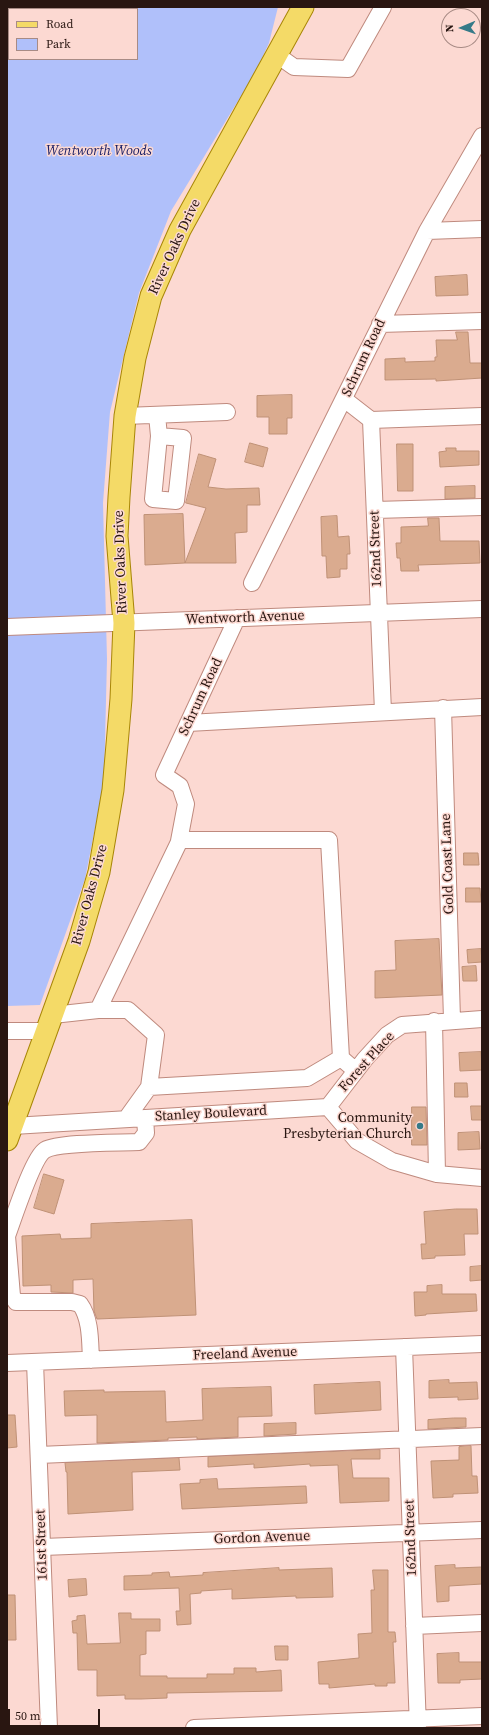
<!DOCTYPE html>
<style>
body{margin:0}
#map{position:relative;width:489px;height:1735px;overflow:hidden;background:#fcd9d2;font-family:"Source Serif 4",serif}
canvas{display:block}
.frame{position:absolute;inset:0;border:8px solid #291611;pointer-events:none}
.legend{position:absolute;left:8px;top:8px;width:130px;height:52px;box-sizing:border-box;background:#fcd9d2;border:1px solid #a88b85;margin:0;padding:5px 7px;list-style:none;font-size:12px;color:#291611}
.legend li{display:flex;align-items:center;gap:8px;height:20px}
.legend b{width:20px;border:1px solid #a88b85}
.north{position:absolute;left:441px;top:8px;width:40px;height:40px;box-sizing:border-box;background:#fcd9d2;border:1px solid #a88b85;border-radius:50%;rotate:268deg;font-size:11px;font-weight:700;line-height:16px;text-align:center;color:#291611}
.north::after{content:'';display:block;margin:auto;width:14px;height:18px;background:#357a88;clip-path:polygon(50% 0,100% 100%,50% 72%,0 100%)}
.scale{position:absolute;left:8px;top:1709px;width:92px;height:18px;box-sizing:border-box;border:2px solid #291611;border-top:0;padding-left:5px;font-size:12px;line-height:14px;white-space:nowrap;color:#291611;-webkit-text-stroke:3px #fcd9d2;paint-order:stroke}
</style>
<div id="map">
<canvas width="489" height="1735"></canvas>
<div class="frame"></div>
<ul class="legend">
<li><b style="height:5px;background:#f4da67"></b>Road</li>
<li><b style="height:11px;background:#b0c0fa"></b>Park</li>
</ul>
<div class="north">N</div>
<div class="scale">50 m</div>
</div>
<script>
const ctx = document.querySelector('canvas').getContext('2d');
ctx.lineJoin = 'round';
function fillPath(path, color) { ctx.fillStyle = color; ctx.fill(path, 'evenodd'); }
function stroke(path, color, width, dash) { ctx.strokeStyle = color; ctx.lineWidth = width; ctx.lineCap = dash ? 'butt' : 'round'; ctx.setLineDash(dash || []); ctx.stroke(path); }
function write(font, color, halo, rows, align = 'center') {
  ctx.font = font + ' "Source Serif 4",serif'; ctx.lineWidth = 3; ctx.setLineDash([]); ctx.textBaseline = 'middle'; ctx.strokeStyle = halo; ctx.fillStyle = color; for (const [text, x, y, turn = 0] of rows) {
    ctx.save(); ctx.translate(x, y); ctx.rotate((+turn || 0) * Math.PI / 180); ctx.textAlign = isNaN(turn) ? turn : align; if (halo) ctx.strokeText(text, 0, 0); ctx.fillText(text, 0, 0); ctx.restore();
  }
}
fillPath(new Path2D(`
 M7 7H278L269 43 255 73 171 211 139 293 110 412 103 503 107 659 104 783 85 879 40 1005 7 1006ZM9 9H137V59H9Z`), '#b0c0fa');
const building = new Path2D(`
 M467 275 468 295 436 296 435 277Z
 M456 332H468L470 363H482V378L436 381V379L385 380V359L405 358V362L435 361V357H437L436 340H457Z
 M292 395V418H287V434H269V417H257V396Z
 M250 443 268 448 263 467 245 462Z
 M397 444H413V491H398Z
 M446 448H456V451H479V465L440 467 439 452 446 451Z
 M199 454 216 459 208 487 226 489 259 488 260 505H247V532L235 533 236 563H185L206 508 186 503Z
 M475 486V498L445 499V487Z
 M183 514 185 563 145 565 144 515Z
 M337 516 338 537 349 536 350 554H347V569H340V577L327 578 326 556H322L321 517Z
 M428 518H439L440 541H479L480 563 418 565 419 571H401L400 558H397L396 543H401V527L428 526Z
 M464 853H478L479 865H464Z
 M466 888H480L481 902H466Z
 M439 939 442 995 375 998V971L396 970 395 941Z
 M481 949 482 962 468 963 467 950Z
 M476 966 477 981H463L462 967Z
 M481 1052 482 1070 460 1071 459 1053Z
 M455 1083H467L468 1097H455Z
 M471 1106H482V1120H472Z
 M412 1107H426L427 1145H412Z
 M479 1132 480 1149 458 1150V1133Z
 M44 1174 64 1180 54 1214 34 1208Z
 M456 1209H477L478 1234H464L465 1255 435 1256V1258L422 1259 421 1244H426L424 1212Z
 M192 1220 196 1315 97 1319 94 1311 93 1279 73 1280V1293L51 1292V1285L23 1286 22 1236 60 1234 61 1239 91 1238V1224Z
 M482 1266V1280L470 1281V1267Z
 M442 1285V1294H476L477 1311 426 1314V1315L415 1316 414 1292H427V1286Z
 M449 1380V1383L477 1382 478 1399 458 1400V1397L429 1398V1381Z
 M380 1382 381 1410 315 1414 314 1385Z
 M271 1387 272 1416 238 1417V1437L197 1439V1437L168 1438V1440L97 1443V1415L65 1416 64 1391 104 1390V1392L165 1391 166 1422 203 1420 202 1389Z
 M7 1415H15L17 1447 7 1448Z
 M454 1418H466V1427L428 1429V1420Z
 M296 1423V1434L264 1436V1424Z
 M471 1446 472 1476H477L478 1493 453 1494V1497L433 1498 431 1461 459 1460V1447Z
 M380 1450V1459H351L353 1478H389V1501L340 1503 338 1465 310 1466V1464L254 1468V1464L208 1467V1457Z
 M179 1458 180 1470 132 1472 133 1510 68 1514 67 1472H66L65 1463Z
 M217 1479 218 1489 306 1486 307 1503 182 1509 180 1484 200 1483V1480Z
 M455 1565V1568L482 1567V1584L449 1586V1601L437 1602 435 1566Z
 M279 1568V1570L332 1568 333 1597 296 1598V1596L232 1599V1589L201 1591V1593L190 1594 191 1624 177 1625 176 1611H180L179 1588 124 1590V1576L152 1575V1573L169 1572 170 1577 203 1575V1573Z
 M373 1570H388V1632H395L396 1642H393L395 1683H387V1686H375V1684L329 1688V1684H319L318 1662 359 1658 358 1634 372 1633 371 1590H374Z
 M86 1579 87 1595 69 1597 68 1580Z
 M7 1595H15L16 1640H7Z
 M119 1613H131V1619H160V1631H146V1654L140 1655V1676H167V1678H207V1674H234V1668H256V1672L281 1670 282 1691 167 1693V1698L141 1699H125V1695L97 1696V1670H78L77 1633H73L72 1621 77 1620V1616L85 1615 87 1644 120 1643Z
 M275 1646H288V1660H276Z
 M459 1653V1662H482V1679L460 1680V1683H438L437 1654Z`);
fillPath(building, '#daab8f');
stroke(building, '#bf9176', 1);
const minor = new Path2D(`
 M277 55 294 67 348 69 383 7
 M427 231 482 229
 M380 324 482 321
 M344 399 371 420 383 712
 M157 415 159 436 153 499 176 501 183 438 159 436
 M125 416 227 412
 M371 420 482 416
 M375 510 482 507
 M252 583 427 231 482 136
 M7 627 482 609
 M443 708 452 1020
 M188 723 482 707
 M179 841 186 804 180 786 164 775 237 618
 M98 1010H128L156 1035 149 1087
 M53 1015 98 1010 180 840H329L341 1058 356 1071
 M434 1021 437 1174
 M7 1031H47
 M328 1107 365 1059 387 1035 402 1025 482 1019
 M126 1119 149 1087 307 1078 341 1058
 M13 1126 328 1107 357 1141 392 1161 437 1174 482 1178
 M7 1236C13 1220 33 1157 45 1150 59 1142 119 1143 139 1142L146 1133 145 1118
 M7 1236 12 1296 16 1302H72L80 1304C91 1319 90 1342 91 1360
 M404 1347 418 1728
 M35 1362 49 1728
 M7 1363 482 1344
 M39 1455 482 1436
 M43 1547 482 1530
 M414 1626 482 1623
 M194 1728 482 1716`);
const major = new Path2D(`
 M7 1140 79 941 99 872 113 790 121 699 124 623 117 536 119 497 125 416 135 358 151 296 180 230 303 7`);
stroke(minor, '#bf8a7e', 18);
stroke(major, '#a88607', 23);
stroke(minor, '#fff', 16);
stroke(major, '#f4da67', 21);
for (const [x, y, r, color] of [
 [420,1126,4,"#357a88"]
]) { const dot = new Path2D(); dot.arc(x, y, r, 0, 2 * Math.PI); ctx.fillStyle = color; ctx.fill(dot); stroke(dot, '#fcd9d2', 1.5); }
write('italic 14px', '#1a1f66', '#fcd9d2', [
 ["Wentworth Woods",99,151]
]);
write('14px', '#291611', '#fcd9d2', [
 ["River Oaks Drive",175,247,-65],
 ["Schrum Road",364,358,-65],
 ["162nd Street",376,549,-92],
 ["River Oaks Drive",121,562,-92],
 ["Wentworth Avenue",245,618,-2],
 ["Schrum Road",201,697,-65],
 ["Gold Coast Lane",448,864,-92],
 ["River Oaks Drive",90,895,-75],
 ["Forest Place",367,1062,-48],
 ["Stanley Boulevard",211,1114,-3],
 ["Freeland Avenue",245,1354,-2],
 ["Gordon Avenue",262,1538,-2],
 ["162nd Street",411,1538,-92],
 ["161st Street",42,1545,-92]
]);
write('14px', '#291611', '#fcd9d2', [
 ["Community",412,1118],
 ["Presbyterian Church",412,1134]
], 'right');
</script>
